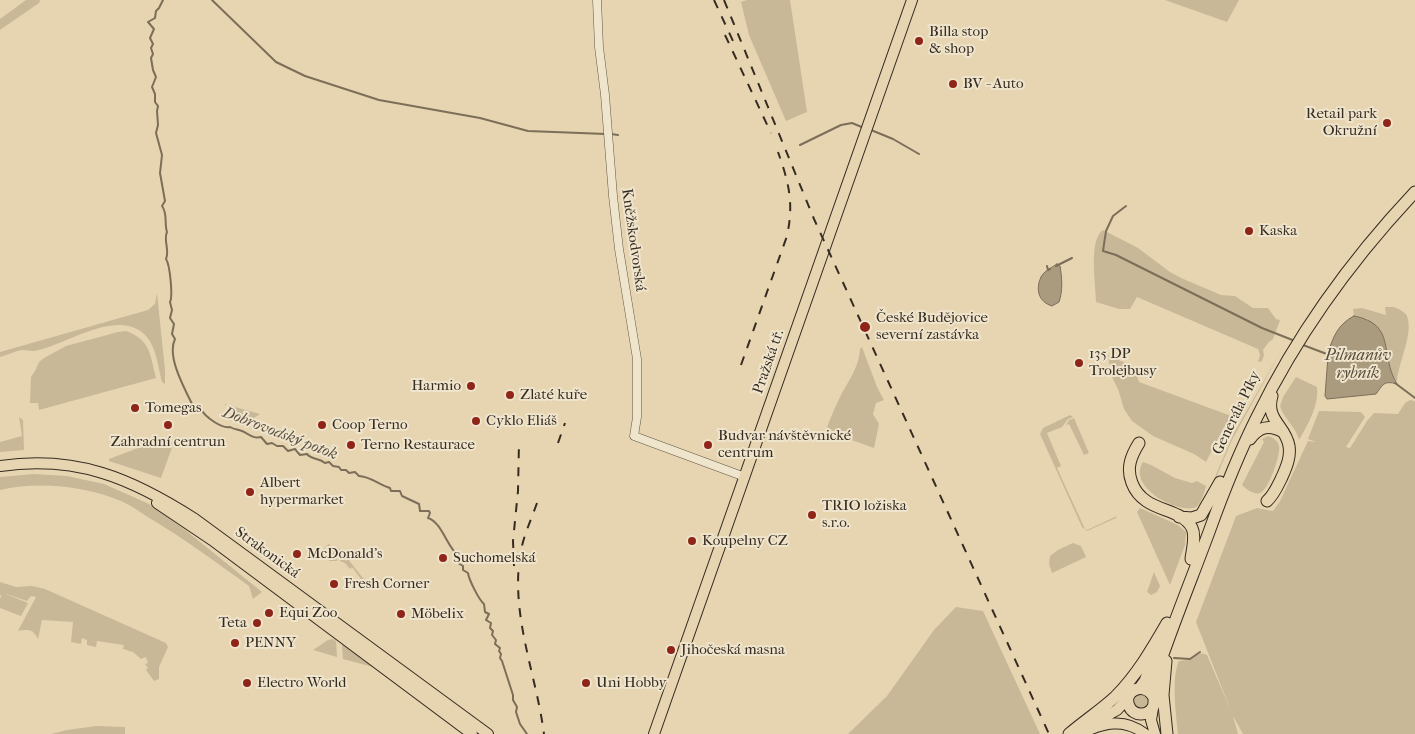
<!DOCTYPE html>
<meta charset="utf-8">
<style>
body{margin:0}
canvas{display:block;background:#e6d5b0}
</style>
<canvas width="1415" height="734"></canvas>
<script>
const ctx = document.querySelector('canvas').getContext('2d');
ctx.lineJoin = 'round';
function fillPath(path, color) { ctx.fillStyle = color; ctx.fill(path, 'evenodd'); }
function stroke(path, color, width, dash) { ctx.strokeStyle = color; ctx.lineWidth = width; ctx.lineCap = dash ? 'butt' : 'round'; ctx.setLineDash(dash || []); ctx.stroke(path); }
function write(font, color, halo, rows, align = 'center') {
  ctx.font = font + ' "IM FELL French Canon",serif'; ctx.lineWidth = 4; ctx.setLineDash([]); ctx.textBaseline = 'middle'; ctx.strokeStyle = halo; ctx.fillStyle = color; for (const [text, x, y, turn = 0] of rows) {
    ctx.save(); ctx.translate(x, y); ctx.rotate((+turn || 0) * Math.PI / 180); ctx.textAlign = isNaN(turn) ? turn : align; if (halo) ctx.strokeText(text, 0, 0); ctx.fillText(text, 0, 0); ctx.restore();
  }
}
fillPath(new Path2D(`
 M26 0H40L39 3 0 30V19Z
 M747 0H790L807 112 786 121 749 35 741 2Z
 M1165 0H1239L1227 22Z
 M1103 230 1138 248 1170 272 1181 278 1221 295 1235 296 1253 308H1268L1276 319 1280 320 1273 339 1268 343 1263 350 1264 355 1262 361 1258 362 1260 355 1258 349 1137 297 1130 309H1119L1096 302C1096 285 1088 240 1103 230Z
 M157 293 165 370V384L162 382C158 366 156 344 143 333 114 309 65 346 34 351 30 351 26 350 22 350 15 351 7 355 0 357V352L148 310 155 304Z
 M1385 307C1396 307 1397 307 1406 314 1415 331 1399 360 1397 381L1394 379 1390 373 1388 363 1368 319 1354 316 1353 309 1362 308 1386 315Z
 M126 331C151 340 150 355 156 378L39 410 38 403H30L31 377 35 371 39 362 44 358 66 346 118 332Z
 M862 347 877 387 884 400 876 403 873 414 879 424 874 448 846 438 843 442 832 437 833 431 827 427C831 417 835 407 840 397 848 381 859 368 860 349Z
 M1282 349 1232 440 1205 504 1203 505 1234 433Z
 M1108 355 1134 367 1139 382 1234 417 1224 427 1206 462 1194 454 1153 436 1132 421 1124 409 1118 389 1111 375Z
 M1296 377 1317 387C1319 406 1308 424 1299 440 1296 427 1284 419 1280 406L1283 397Z
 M1410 400 1415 401V734H1243L1233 716 1238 734H1178C1176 716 1171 677 1179 661 1180 661 1187 660 1188 660 1196 658 1198 650 1207 655L1231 711 1196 622 1236 516 1257 508 1273 511 1280 501 1308 441 1316 442 1308 439 1319 411 1361 412 1365 417 1346 447 1350 448 1367 421 1374 413 1398 414 1405 403Z
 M224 404 228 405 260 414 251 420 236 414Z
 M1070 415 1073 417 1068 419 1062 427 1047 433 1061 466 1057 468 1085 529 1087 530 1117 516 1116 518 1087 531 1082 527 1040 434 1043 428Z
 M19 417 23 420 24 450 0 452V442L22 436Z
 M1074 418 1089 453 1084 455 1069 424 1066 425 1069 420Z
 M1268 436C1274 438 1278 441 1279 446 1281 455 1268 491 1260 493 1254 495 1246 489 1242 485L1264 442 1262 439Z
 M162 442H174L161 478 109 461V459L146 445Z
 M1143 462 1151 465 1175 478 1192 483 1197 481 1206 486C1204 492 1202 503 1196 507 1181 515 1126 488 1143 462Z
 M34 474 67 476 104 484 149 504 184 529 262 592 253 599 249 586C217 563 185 539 151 519 141 513 131 505 121 501 85 486 38 481 0 490V477Z
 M1140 508 1178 525 1186 532 1185 545 1170 585 1137 512Z
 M1073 543 1081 546 1086 557 1052 573 1049 564 1050 556 1058 550Z
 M329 544 334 551 338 548 335 544 346 556 344 559 346 561 348 559 369 586 365 588 363 585 364 583 352 567 350 569 345 563 340 561V559L337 558V561H330L325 558C322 552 323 547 329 544Z
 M1154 572 1160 586 1157 592 1151 595 1147 592Z
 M0 582 16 587 32 586 45 589 166 643 168 647 159 667V679L154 681 146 670 148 668 145 664 148 663 146 657 141 659 133 652 123 649 124 645 97 641 96 647 87 645V640L82 638 81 644 71 642 73 622 42 620 38 639C33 629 29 629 18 631L36 597 31 596 27 601 3 593 28 603 21 616 0 608V599L2 594 0 596Z
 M956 607 983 611 1040 734H848L887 696 934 630Z
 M333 639 336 641 337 657 313 650 328 640Z
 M343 643 377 668 343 659 342 645Z
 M1143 693 1150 701 1144 710 1133 706C1133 696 1134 695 1143 693Z
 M96 726 125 727V734H51L67 730Z`), '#c8b898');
const water = new Path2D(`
 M1057 264 1060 266C1062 277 1063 291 1059 302L1052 306C1039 302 1035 290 1041 277 1044 271 1051 268 1057 264Z
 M1354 316C1397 324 1379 354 1397 384 1383 380 1383 385 1376 394L1327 399 1325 396 1328 356 1330 355 1328 353C1333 337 1338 324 1354 316Z`);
fillPath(water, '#aa9b7f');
stroke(water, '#7c6e59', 1);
stroke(new Path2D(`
 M163 0 159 8 156 11 155 18 148 22 154 29 150 38 153 44 151 48 153 54 151 58 153 70 156 77 152 87 155 94V102L158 106 157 111 158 125 156 133 162 155 160 173 165 201 162 206C168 214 164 223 167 232 163 240 170 250 166 259 170 265 173 296 170 302L172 310 170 318 174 324 172 334 175 339C166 357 186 391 194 408L201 409C205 417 222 429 230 427 235 430 237 429 242 431 249 434 253 439 261 437L267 444 272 443 277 446H283L288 451 295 449 300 455 307 454C312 460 319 458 325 463L329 462 333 466 339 467 341 470H346L349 473 355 472 359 476C369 476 380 485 390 488L391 491H400L402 496 419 504 420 511H429L430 513 428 518C443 523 447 549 460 557L458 563 463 566V570L468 573C469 580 479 600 484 604L485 612 489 614 486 620 491 623 490 628 493 631 492 635 496 640 495 644 500 648 499 651 501 654 500 658 502 661 513 695V700L517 707 516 712 520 724 527 734
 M212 0 276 62 305 76 379 100 480 118 528 131 606 134
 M871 130 893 139 919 154
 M611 134 618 135
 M800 145 841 125 852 123 864 128
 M1126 206 1113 216 1106 231 1103 251 1116 255 1262 328 1295 341
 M1047 266 1048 270 1050 269
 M1056 266 1072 258
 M1303 345 1332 356
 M1395 383 1415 398
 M1174 658 1190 659 1200 652`), '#7c6e59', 2);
const minor = new Path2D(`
 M597 0 599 47 605 95 613 196 619 249 637 359V417L634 436 745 477`);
const major = new Path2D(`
 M0 466C77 455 131 478 195 519L488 734
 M157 503 212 540 472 734
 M1153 708 1151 720 1155 734
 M1093 723 1117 710 1128 698
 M654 734 912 0
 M1080 734C1102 723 1124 717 1145 734`);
const highway = new Path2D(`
 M1250 439C1259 427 1269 424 1283 432
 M1139 443C1131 456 1126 468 1132 483 1144 514 1181 506 1192 528 1196 536 1192 550 1191 559
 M1267 501C1274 495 1278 485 1282 477 1286 468 1291 457 1289 446 1286 426 1265 420 1272 396
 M1179 517 1192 518 1201 515 1220 482
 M1166 661 1163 695 1167 734
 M1140 688 1145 681 1158 646
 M1153 696C1144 681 1122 691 1129 706 1133 716 1148 717 1153 707 1156 701 1152 692 1153 685 1155 676 1158 668 1161 660 1176 617 1193 575 1209 532 1223 493 1238 455 1257 417 1297 335 1352 259 1415 192
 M1069 734C1084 721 1101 710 1115 697 1137 675 1152 649 1167 623`);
stroke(minor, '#625645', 9);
stroke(major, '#362b21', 12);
stroke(highway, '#362b21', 13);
stroke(minor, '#efe4cc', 8);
stroke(major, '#e6d5b0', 10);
stroke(highway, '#e6d5b0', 11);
stroke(new Path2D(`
 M714 0 733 41
 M724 0 814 219 1049 734
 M725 35 771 133
 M741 365 787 236C794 203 789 183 778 152
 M558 443 565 423
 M537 503C531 520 523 537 520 555 511 618 536 673 544 734
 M514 566 513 541 518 491 519 442`), '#362b21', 2, [9, 9]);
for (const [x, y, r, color] of [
 [919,41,5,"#8f2418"],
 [953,84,5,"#8f2418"],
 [1387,123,5,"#8f2418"],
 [1249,231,5,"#8f2418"],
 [865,327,6,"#8f2418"],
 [1079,363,5,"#8f2418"],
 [471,386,5,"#8f2418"],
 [510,395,5,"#8f2418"],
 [135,408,5,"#8f2418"],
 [476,421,5,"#8f2418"],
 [168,425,5,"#8f2418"],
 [322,425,5,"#8f2418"],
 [351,445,5,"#8f2418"],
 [708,445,5,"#8f2418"],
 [250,492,5,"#8f2418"],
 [812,515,5,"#8f2418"],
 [692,541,5,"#8f2418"],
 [297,554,5,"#8f2418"],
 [443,558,5,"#8f2418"],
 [334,584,5,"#8f2418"],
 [269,613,5,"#8f2418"],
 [401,614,5,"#8f2418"],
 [257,623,5,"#8f2418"],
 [235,643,5,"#8f2418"],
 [671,650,5,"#8f2418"],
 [247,683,5,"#8f2418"],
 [586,683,5,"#8f2418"]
]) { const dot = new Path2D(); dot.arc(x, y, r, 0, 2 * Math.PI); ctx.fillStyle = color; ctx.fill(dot); stroke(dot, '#efe4cc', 2); }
write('15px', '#362b21', '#efe4cc', [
 ["Billa stop",929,32],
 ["& shop",929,49],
 ["BV - Auto",963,84],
 ["Retail park",1377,114,"right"],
 ["Okružní",1377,131,"right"],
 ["Kaska",1259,231],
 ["České Budějovice",876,318],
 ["severní zastávka",876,335],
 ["135 DP",1089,354],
 ["Trolejbusy",1089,371],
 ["Harmio",461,386,"right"],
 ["Zlaté kuře",520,395],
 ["Tomegas",145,408],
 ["Cyklo Eliáš",486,421],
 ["Coop Terno",332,425],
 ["Budvar návštěvnické",718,436],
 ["centrum",718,453],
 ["Zahradní centrun",168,442,"center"],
 ["Terno Restaurace",361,445],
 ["Albert",260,483],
 ["hypermarket",260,500],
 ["TRIO ložiska",822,506],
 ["s.r.o.",822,523],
 ["Koupelny CZ",702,541],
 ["McDonald's",307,554],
 ["Suchomelská",453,558],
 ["Fresh Corner",344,584],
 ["Equi Zoo",279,613],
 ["Möbelix",411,614],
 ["Teta",247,623,"right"],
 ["PENNY",245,643],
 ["Jihočeská masna",681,650],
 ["Electro World",257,683],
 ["Uni Hobby",596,683]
], 'left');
write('15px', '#362b21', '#efe4cc', [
 ["Kněžskodvorská",633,240,82],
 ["Pražská tř.",769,362,-71],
 ["Generála Píky",1237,413,-64],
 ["Strakonická",267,553,36]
]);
write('italic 16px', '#594d3d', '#efe4cc', [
 ["Pilmanův",1358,356],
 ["rybník",1358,374],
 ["Dobrovodský potok",280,434,21]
]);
</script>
